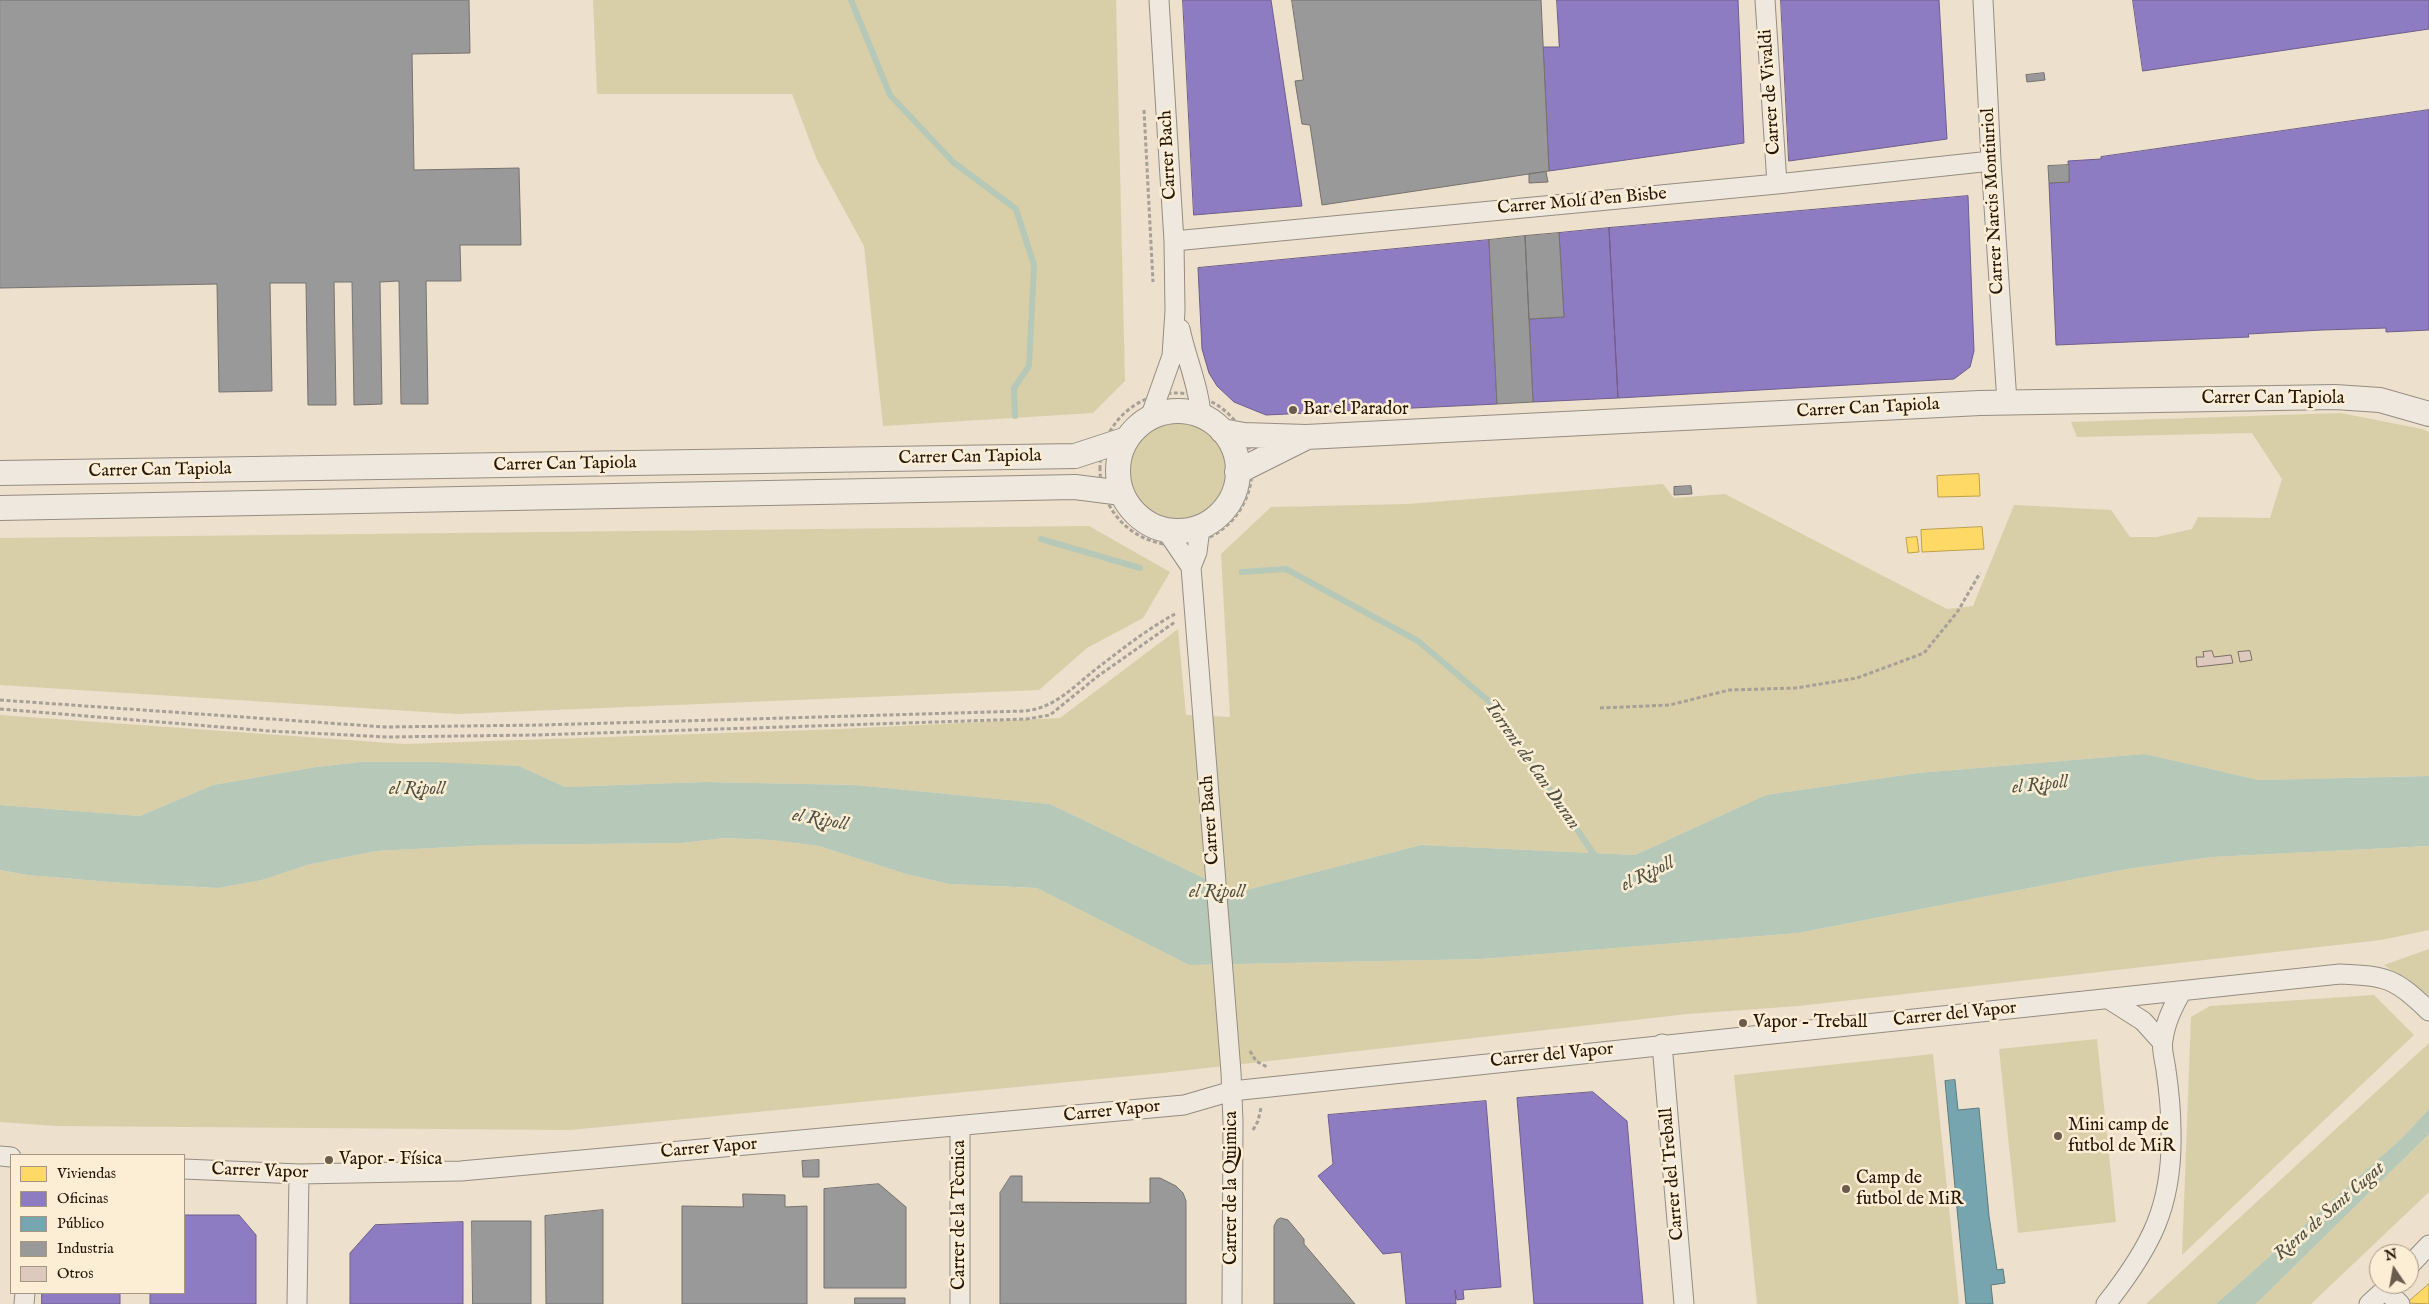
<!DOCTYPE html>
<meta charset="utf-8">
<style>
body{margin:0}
#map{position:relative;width:2429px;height:1304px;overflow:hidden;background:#ede0cc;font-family:"IM FELL English",serif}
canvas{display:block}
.legend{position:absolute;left:10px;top:1154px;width:175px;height:140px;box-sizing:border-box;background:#fcedd5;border:1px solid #a69783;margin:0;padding:6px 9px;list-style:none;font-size:15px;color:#241708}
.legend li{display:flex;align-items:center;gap:10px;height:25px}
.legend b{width:25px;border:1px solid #a69783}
.north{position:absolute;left:2369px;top:1244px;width:50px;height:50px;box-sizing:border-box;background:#fcedd5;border:1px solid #a69783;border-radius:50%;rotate:348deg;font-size:14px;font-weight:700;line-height:20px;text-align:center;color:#241708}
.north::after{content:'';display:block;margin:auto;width:18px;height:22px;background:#6a5d4d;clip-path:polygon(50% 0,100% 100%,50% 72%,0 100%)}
</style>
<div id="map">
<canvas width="2429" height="1304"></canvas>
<ul class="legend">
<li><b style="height:14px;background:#ffd966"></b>Viviendas</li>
<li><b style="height:14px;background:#8e7cc3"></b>Oficinas</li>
<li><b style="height:14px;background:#76a5af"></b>Público</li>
<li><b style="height:14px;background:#999"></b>Industria</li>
<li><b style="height:14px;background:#dec9be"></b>Otros</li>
</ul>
<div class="north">N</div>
</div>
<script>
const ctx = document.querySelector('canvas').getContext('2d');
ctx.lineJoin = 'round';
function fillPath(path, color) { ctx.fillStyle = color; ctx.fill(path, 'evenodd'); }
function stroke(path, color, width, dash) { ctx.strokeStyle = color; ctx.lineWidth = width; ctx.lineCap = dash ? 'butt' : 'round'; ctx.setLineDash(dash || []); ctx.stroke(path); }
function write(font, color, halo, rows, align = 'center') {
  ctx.font = font + ' "IM FELL English",serif'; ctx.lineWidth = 5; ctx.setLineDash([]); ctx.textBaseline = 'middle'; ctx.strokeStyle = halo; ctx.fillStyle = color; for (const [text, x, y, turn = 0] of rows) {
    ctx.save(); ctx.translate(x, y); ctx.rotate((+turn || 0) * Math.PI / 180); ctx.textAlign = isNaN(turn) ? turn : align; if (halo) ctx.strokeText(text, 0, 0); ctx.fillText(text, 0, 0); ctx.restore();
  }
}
fillPath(new Path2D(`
 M593 0H1116L1125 381 1093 413 883 426 864 246 817 160 792 94H597Z
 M2341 413 2422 429 2429 432V776L2259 780 2145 754 1918 773 1766 795 1635 855 1421 845 1235 893 1050 804 855 785 705 782 565 787 519 766 361 762 316 767 213 785 140 816 0 805V715L404 744 840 729 1060 718 1178 629 1186 715 1230 717 1221 554 1271 507 1407 504 1663 484 1674 498 1725 494 1947 609 1973 606 2014 505 2111 510 2130 537H2157L2192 529 2198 517 2270 518 2282 479 2252 433 2077 437 2071 422Z
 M1128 471a49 49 0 1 1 98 0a49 49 0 1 1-98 0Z
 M1089 526 1170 572 1143 618 1087 648 1039 690 457 714 0 685V538Z
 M725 838 771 840 819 846 906 874 949 884 1037 888 1189 965 1481 959 1798 933 2127 869 2212 857 2429 846V930L2381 940 1799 1006 1688 1014 1162 1073 570 1130 56 1126 0 1122V870L27 875 123 883 218 888 262 880 307 865 376 851 490 845 681 843Z
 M2429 949V996L2384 965Z
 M2374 995 2414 1035 2182 1255 2191 1017 2210 1006Z
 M2097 1039 2116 1222 2018 1233 1999 1049Z
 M2429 1043V1109L2402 1138 2216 1304H2146Z
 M1933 1054 1959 1304H1757L1734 1075Z
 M2429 1134V1192L2311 1304H2256Z`), '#d8cfa9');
fillPath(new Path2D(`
 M2145 754 2259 780 2429 776V846L2212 857 2127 869 1798 933 1481 959 1189 965 1037 888 949 884 906 874 819 846 771 840 725 838 681 843 490 845 376 851 307 865 262 880 218 888 123 883 27 875 0 870V805L140 816 213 785 316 767 361 762H434L519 766 565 787 705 782 855 785 1050 804 1235 893 1421 845 1635 855 1766 795 1918 773Z
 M2429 1109V1134L2256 1304H2216L2402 1138Z`), '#b6c8b7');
const homes = new Path2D(`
 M1979 474 1980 496 1938 497 1937 476Z
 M1982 527 1984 549 1922 552 1921 530Z
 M1917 537 1919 552 1908 553 1906 538Z
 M2429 1284V1304L2407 1303Z`);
fillPath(homes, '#ffd966');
stroke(homes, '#bd9f4a', 1);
const offices = new Path2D(`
 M1183 0H1271L1302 206 1194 215Z
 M1557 0H1738L1744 143 1549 171 1543 47H1559Z
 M1781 0H1939L1947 139 1789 161Z
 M2133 0H2429V29L2143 71Z
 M2429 110V330L2386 332V328L2322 330 2248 334 2249 337 2056 345 2049 183 2069 182 2068 161 2101 159V157Z
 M1968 196 1974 351 1970 367 1954 379 1618 398 1609 228Z
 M1609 228 1618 398 1533 402 1529 319 1564 317 1559 233Z
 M1489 240 1497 404 1266 415 1234 402 1217 386 1209 373 1202 349 1198 268Z
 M1593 1092 1627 1121 1643 1304H1534L1517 1098Z
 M1486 1101 1501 1287 1463 1290 1464 1299 1457 1300 1455 1290 1456 1304H1406L1401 1252 1383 1254 1318 1176 1333 1164 1328 1115Z
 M184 1215H239L256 1235V1304H150V1293H184Z
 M463 1222V1304H350V1253L375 1225Z
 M42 1293H120V1304H42Z`);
fillPath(offices, '#8e7cc3');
stroke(offices, '#6e5e8b', 1);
const public = new Path2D(`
 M1955 1080 1958 1110 1979 1108 1989 1216 1997 1270 2003 1269 2005 1283 1991 1285 1993 1304H1966L1945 1081Z`);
fillPath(public, '#76a5af');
stroke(public, '#5d7a7d', 1);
const industry = new Path2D(`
 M0 0H469L470 53 412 54 414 170 519 168 521 245H460L461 281H426L428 404H401L399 281 380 282 382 404 354 405 352 282H334L336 405H308L306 283H270L272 391 219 392 217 284 0 288Z
 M1292 0H1541L1549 171 1322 205 1310 125 1302 124 1295 81 1303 80Z
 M2044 73 2045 80 2027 82 2026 75Z
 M2069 165V182L2049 183 2048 166Z
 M1546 172 1548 182 1529 183V174Z
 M1559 233 1564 317 1529 319 1525 236Z
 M1525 236 1533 402 1497 404 1489 240Z
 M1691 486 1692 494 1674 495V487Z
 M819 1160V1177H803L802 1161Z
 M1011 1176H1022V1202L1150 1203V1178H1160L1176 1186 1183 1193 1186 1201V1304H1000V1193Z
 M879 1184 906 1207V1288H824V1189Z
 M743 1194 785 1195V1207L807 1206V1304H682V1206L743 1207Z
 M603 1210V1304H546L545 1216Z
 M1281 1218 1288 1220 1304 1239V1244L1355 1304H1274V1226L1277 1220Z
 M472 1221H531V1304H473Z
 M855 1298H905V1304H855Z`);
fillPath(industry, '#999');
stroke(industry, '#76726e', 1);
stroke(new Path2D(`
 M851 0 890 95 953 162 1016 209 1034 265 1029 366 1014 388 1015 416
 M1041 539 1140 568
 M1242 572 1286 569 1418 641 1491 703 1597 859`), '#b6c8b7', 6);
const building = new Path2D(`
 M2212 651 2214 657 2231 655 2233 663 2197 667 2196 657H2204L2203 652Z
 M2250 651 2252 660 2240 662 2238 652Z`);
fillPath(building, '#dec9be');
stroke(building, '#7a7165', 1);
const minor = new Path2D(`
 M1765 0 1777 184
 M1983 0 1991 161 2007 402
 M1174 241 1777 184 1991 161
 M1180 329C1186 358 1199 386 1201 416
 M1150 418 1172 356 1175 311 1174 241 1159 0
 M1200 528 1197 552 1191 567 1231 1072 1233 1122 1232 1304
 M1166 530 1191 567
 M2110 1000 2143 1021 2162 1042
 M1662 1044 1684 1304
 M0 1156 11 1157
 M184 1169 299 1174 461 1171 1184 1105 1232 1091 2340 974C2388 976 2394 978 2429 1011
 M2409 1266 2429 1245
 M2385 1290 2400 1304
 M24 1304 25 1293
 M297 1304 299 1174
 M960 1304V1127
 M2106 1304C2151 1247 2173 1206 2171 1131 2171 1111 2169 1091 2166 1070 2165 1061 2161 1050 2163 1040 2165 1023 2173 1006 2182 991
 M2369 1304 2391 1284`);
const tertiary = new Path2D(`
 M1118 471a60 60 0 1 1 120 0a60 60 0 1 1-120 0Z
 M1222 431 1244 435 1306 437 1980 403 2335 397 2380 400 2429 414
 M1237 472 1305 438
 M0 473 1075 456 1127 439
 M0 508 1075 487 1122 493`);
stroke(minor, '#968d80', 21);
stroke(tertiary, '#968d80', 26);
stroke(new Path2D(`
 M1144 110 1153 282
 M1100 469a76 76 0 1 1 152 0a76 76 0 1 1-152 0Z
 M0 700 385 727 542 725 1025 711C1055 708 1073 687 1096 669 1121 650 1147 629 1175 614
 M1600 708 1670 705 1729 690 1796 688 1857 678 1924 653 1958 611 1980 573
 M0 709 270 731 387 737 536 735 1027 719 1050 715 1098 676 1175 622
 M1250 1051 1256 1061 1267 1067
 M1253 1130 1258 1121 1261 1108`), '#a7a097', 3, [4, 2.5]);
stroke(minor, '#efe8df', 19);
stroke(tertiary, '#efe8df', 24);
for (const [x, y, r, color] of [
 [1293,410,5,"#6a5d4d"],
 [1743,1023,5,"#6a5d4d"],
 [2058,1136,5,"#6a5d4d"],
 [329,1160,5,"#6a5d4d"],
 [1846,1189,5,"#6a5d4d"]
]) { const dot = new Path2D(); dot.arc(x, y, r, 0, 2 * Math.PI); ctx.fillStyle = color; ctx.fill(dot); stroke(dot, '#fcedd5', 2); }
write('18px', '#241708', '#fcedd5', [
 ["Carrer de Vivaldi",1771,92,-94],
 ["Carrer Bach",1169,155,-93],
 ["Carrer Narcis Montiuriol",1994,201,-93],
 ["Carrer Molí d'en Bisbe",1582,202,-5],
 ["Carrer Can Tapiola",2273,399],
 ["Carrer Can Tapiola",1868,409,-3],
 ["Carrer Can Tapiola",970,458,-1],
 ["Carrer Can Tapiola",565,465,-1],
 ["Carrer Can Tapiola",160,471,-1],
 ["Carrer Bach",1211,820,-94],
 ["Carrer del Vapor",1955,1015,-6],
 ["Carrer del Vapor",1552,1056,-6],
 ["Carrer Vapor",1112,1112,-6],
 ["Carrer Vapor",709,1149,-5],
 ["Carrer Vapor",260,1172,2],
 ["Carrer del Treball",1673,1174,-95],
 ["Carrer de la Quimica",1232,1188,-90],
 ["Carrer de la Tècnica",960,1215,-90]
]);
write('18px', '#241708', '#fcedd5', [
 ["Bar el Parador",1303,410],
 ["Vapor - Treball",1753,1023],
 ["Mini camp de",2068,1126],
 ["futbol de MiR",2068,1147],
 ["Vapor - Física",339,1160],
 ["Camp de",1856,1179],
 ["futbol de MiR",1856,1200]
], 'left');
write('italic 19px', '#4f5142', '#fcedd5', [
 ["Torrent de Can Duran",1531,765,55],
 ["el Ripoll",2040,786,-6],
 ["el Ripoll",417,790],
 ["el Ripoll",820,821,10],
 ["el Ripoll",1648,875,-26],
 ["el Ripoll",1217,893],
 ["Riera de Sant Cugat",2330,1212,-41]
]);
</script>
